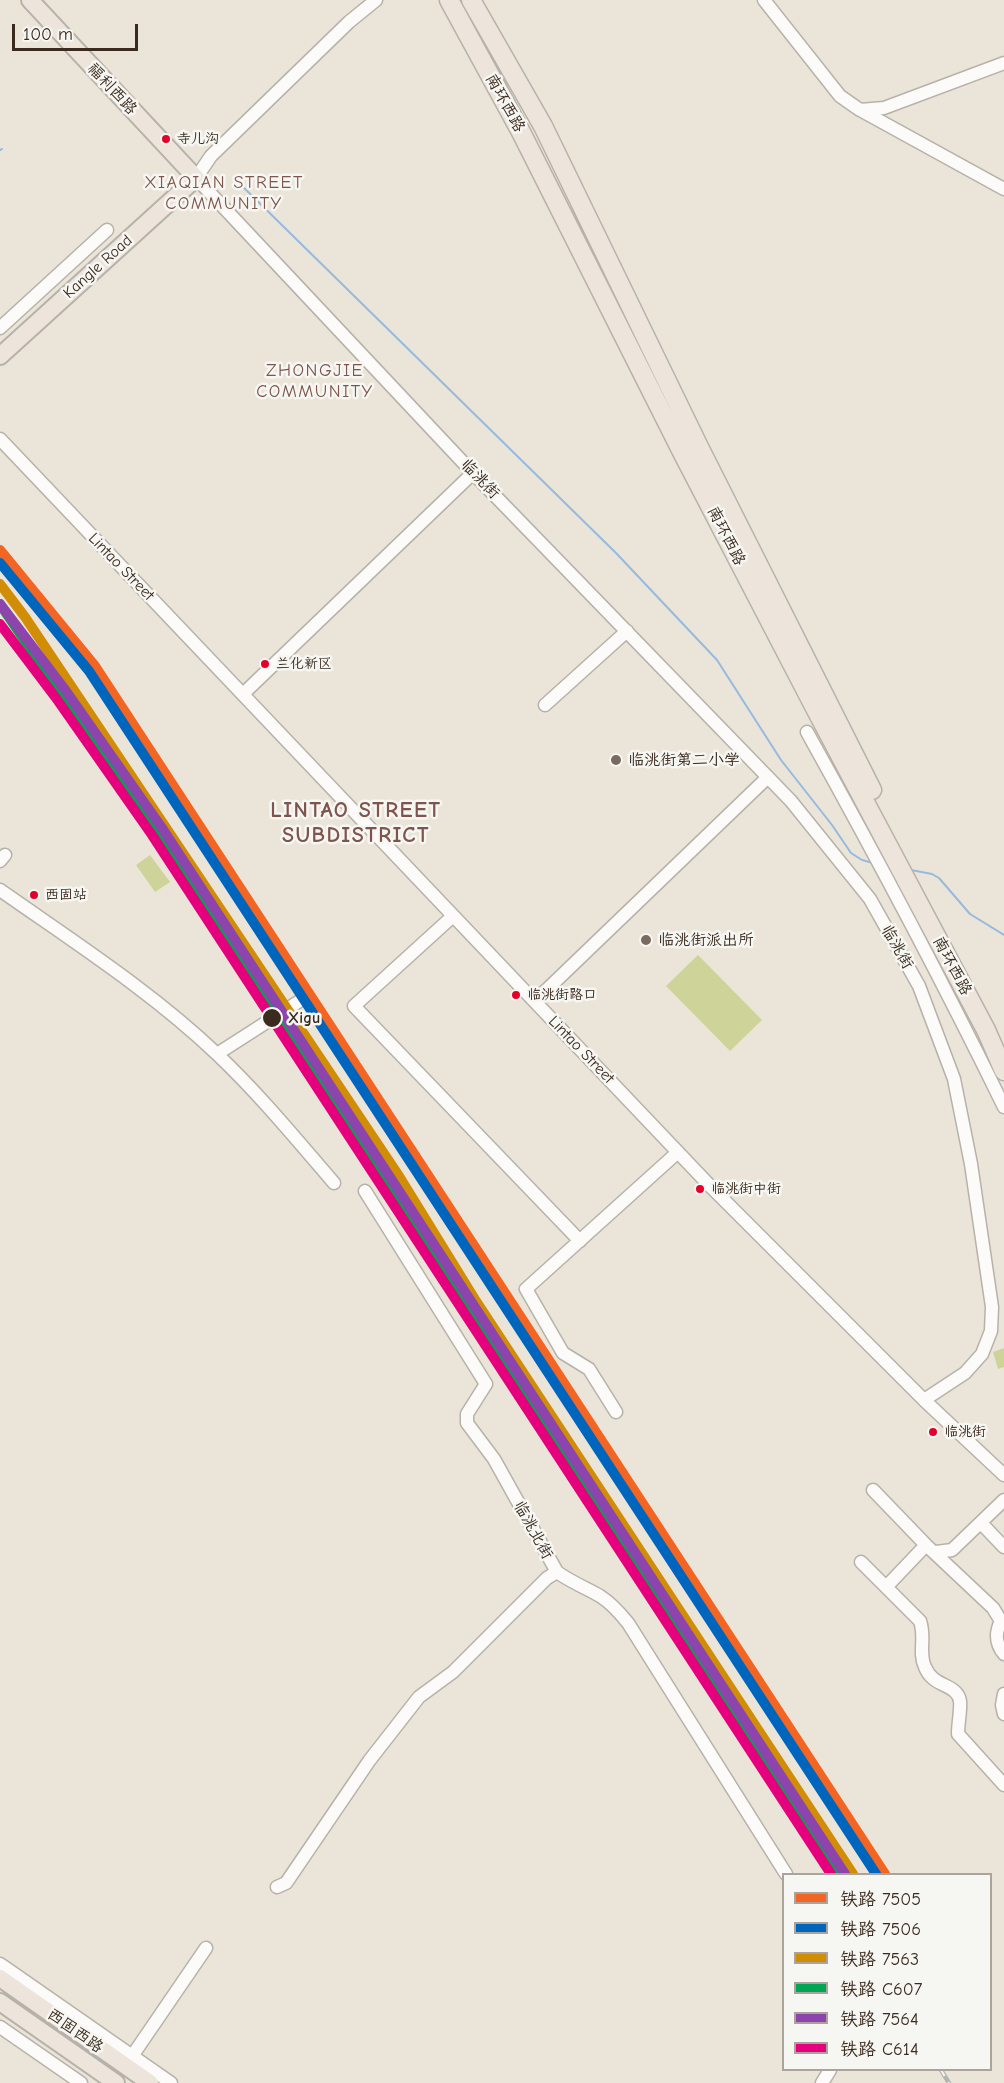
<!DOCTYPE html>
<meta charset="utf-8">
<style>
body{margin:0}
#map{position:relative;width:1004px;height:2083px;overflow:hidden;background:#ebe5d9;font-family:"Comic Neue","LXGW WenKai TC",sans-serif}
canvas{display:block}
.legend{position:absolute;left:782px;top:1873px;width:210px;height:198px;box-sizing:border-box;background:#f6f6f2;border:2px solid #aba49d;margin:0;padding:8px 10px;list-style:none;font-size:18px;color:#3b2a1e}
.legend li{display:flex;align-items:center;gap:12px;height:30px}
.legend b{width:30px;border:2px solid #aba49d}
.scale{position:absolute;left:12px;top:24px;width:126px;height:27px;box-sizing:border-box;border:3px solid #3b2a1e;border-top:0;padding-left:8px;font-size:18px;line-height:21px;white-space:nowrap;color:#3b2a1e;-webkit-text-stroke:4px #f6f6f2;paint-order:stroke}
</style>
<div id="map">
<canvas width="1004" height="2083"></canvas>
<ul class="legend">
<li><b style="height:8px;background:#f26522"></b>铁路 7505</li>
<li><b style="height:8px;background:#0065bd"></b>铁路 7506</li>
<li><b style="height:8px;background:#d18d06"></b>铁路 7563</li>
<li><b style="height:8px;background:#00a651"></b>铁路 C607</li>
<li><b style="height:8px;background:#8e44ad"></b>铁路 7564</li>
<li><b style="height:8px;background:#e5007d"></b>铁路 C614</li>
</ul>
<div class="scale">100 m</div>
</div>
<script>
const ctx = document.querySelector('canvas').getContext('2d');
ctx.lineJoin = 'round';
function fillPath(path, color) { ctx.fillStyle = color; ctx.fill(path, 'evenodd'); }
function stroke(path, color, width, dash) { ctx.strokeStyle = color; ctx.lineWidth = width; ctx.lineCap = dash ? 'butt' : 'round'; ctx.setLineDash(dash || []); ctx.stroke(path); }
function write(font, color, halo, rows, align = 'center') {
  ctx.font = font + ' "Comic Neue","LXGW WenKai TC",sans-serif'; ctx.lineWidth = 5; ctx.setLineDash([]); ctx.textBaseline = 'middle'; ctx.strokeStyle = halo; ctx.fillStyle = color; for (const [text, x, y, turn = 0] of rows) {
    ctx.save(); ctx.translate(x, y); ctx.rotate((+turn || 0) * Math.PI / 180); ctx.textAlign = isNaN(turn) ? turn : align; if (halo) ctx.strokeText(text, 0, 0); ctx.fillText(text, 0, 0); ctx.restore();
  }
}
fillPath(new Path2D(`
 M150 855 170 882 155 892 136 865Z
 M698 955 762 1020 730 1051 666 986Z
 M1004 1348V1367L998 1369 993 1352Z`), '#ced39a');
stroke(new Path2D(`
 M0 150 2 149
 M237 181 616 553 717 660 781 760 832 825 851 853 862 860 873 863
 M911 870 932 874 939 878 970 914 1004 935`), '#96badd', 2);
const minor = new Path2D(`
 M376 0 349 22 211 156 196 178 473 473 791 801 870 899 919 986 954 1079 971 1164 992 1307 991 1331 982 1354 965 1373 924 1400
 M764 0 840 96 860 110 884 108 1004 63
 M862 111 1004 189
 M0 328 107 230
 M0 439 712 1188 924 1400 1004 1475
 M243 694 473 473
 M545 705 627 631
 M807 732C876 856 942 980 1004 1107
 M0 861 5 855
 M0 890C74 942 152 992 218 1055 260 1095 296 1139 334 1183
 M453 916 354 1006 580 1241
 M535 1001 768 777
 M217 1054 298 1002
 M365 1191 486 1384 467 1414V1423L494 1459 557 1572C571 1582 586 1588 600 1596 611 1603 620 1613 628 1623L786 1874
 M616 1412 589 1369 563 1353 526 1289 678 1152
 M873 1490 926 1545 993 1608 1001 1621C995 1633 995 1643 1004 1654
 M981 1523 1004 1547
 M936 1552 952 1550 1004 1500
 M861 1562 920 1621C926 1638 918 1652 925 1667 933 1688 957 1683 960 1701 961 1709 958 1724 958 1734L1004 1785
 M887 1586 926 1545
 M1004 1694 1002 1705 1004 1714
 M277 1887 286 1883 369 1761 419 1697 453 1672 547 1578 557 1572
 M0 1964 171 2083
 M0 2027 81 2083
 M128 2062 206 1948
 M822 2083 830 2070`);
const major = new Path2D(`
 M0 356 196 178 30 0
 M0 1978 150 2083
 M0 2002 116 2083`);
const highway = new Path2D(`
 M449 0 522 134 683 454 815 708 986 1030 1004 1071
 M471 0 543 126 699 447 872 790`);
stroke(minor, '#b7b2a9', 15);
stroke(major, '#b7b2a9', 20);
stroke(highway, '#b7b2a9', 21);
stroke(minor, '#fcfbf9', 12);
stroke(major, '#ede5dc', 16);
stroke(highway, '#ede5dc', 18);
const rail = new Path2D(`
 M941 2070 949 2083`);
stroke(rail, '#b6b4b0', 4.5);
stroke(rail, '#f6f6f2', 2, [7]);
stroke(new Path2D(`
 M0 550 95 666 885 1874`), '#f26522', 10);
stroke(new Path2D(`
 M0 563 89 671 876 1874`), '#0065bd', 10);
stroke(new Path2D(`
 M0 584 25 617 399 1176 476 1301 853 1874`), '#d18d06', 10);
stroke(new Path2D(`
 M0 604 156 833 389 1182 466 1308 839 1874`), '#00a651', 10);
stroke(new Path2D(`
 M0 604 66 691 162 828 845 1874`), '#8e44ad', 10);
stroke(new Path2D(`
 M0 624 56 698 152 835 831 1874`), '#e5007d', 10);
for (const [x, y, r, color] of [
 [166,139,5,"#e4002b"],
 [265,664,5,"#e4002b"],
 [616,760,6,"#796b5f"],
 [34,895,5,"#e4002b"],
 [646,940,6,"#796b5f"],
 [516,995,5,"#e4002b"],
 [272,1018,10,"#3b2a1e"],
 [700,1189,5,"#e4002b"],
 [933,1432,5,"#e4002b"]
]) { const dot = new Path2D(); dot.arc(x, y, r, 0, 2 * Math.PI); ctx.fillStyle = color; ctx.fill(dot); stroke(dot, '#f6f6f2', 2); }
write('14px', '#3b2a1e', '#f6f6f2', [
 ["寺儿沟",177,139],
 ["兰化新区",276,664],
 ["西固站",45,895],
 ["临洮街路口",527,995],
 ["临洮街中街",711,1189],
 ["临洮街",944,1432]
], 'left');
write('16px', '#3b2a1e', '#f6f6f2', [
 ["福利西路",112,89,47],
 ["南环西路",505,103,61],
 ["Kangle Road",98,267,-42],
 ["临洮街",480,479,46],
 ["南环西路",726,536,63],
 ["Lintao Street",121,567,46],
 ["临洮街",897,947,60],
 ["南环西路",952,966,62],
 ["Lintao Street",581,1050,46],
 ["临洮北街",533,1530,61],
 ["西固西路",75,2031,35]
]);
write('16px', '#3b2a1e', '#f6f6f2', [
 ["临洮街第二小学",628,760],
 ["临洮街派出所",658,940]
], 'left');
write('bold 16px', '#3b2a1e', '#f6f6f2', [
 ["Xigu",288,1018]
], 'left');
ctx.letterSpacing = '1.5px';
write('18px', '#7e544c', '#f6f6f2', [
 ["XIAQIAN STREET",224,183],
 ["COMMUNITY",224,204],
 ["ZHONGJIE",315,371],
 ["COMMUNITY",315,392]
]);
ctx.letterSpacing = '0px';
ctx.letterSpacing = '1.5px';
write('bold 22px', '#7e544c', '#f6f6f2', [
 ["LINTAO STREET",356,811],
 ["SUBDISTRICT",356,836]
]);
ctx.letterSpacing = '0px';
</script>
